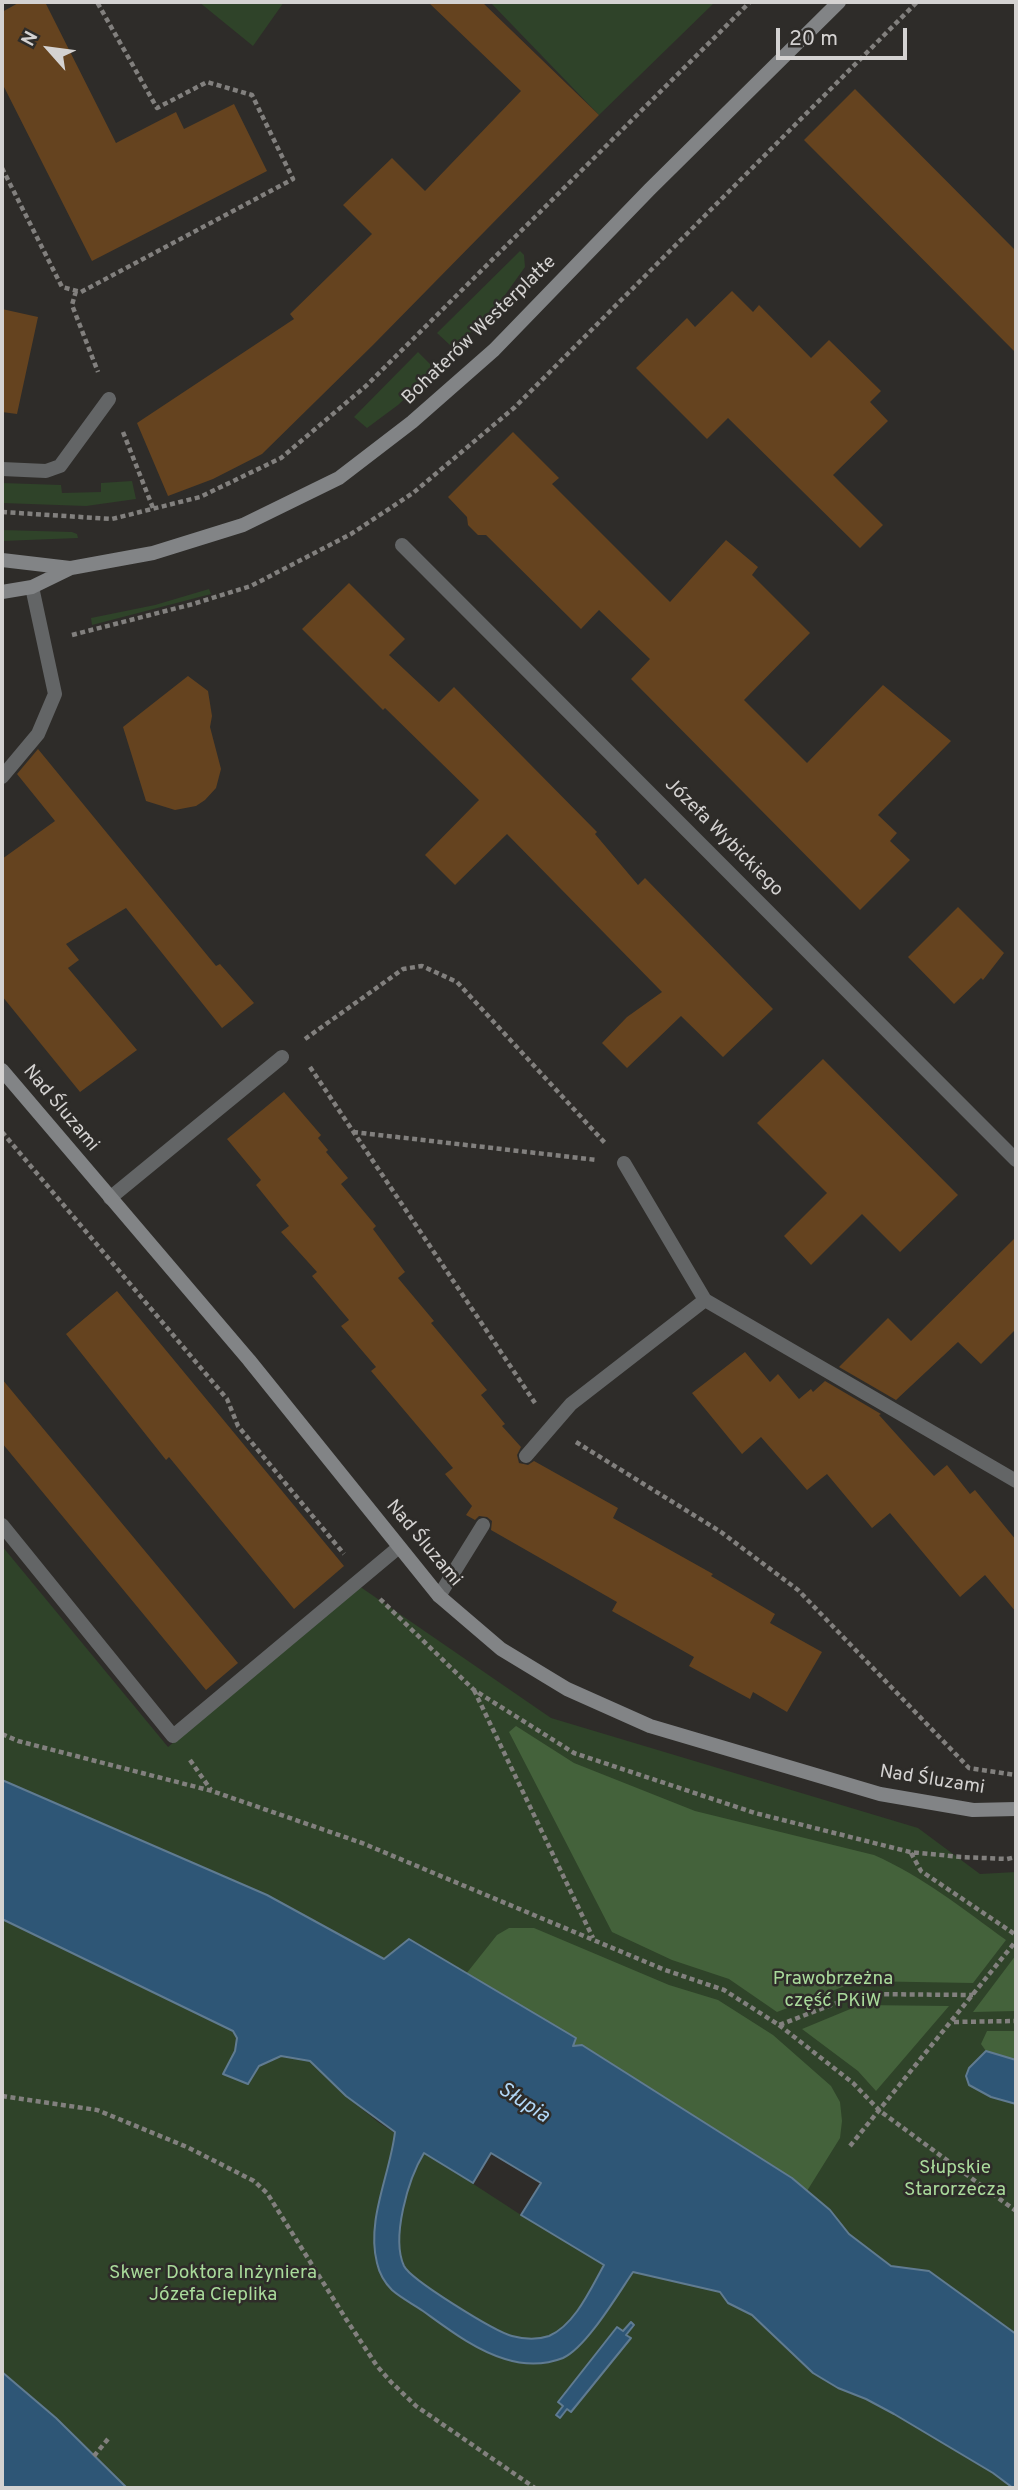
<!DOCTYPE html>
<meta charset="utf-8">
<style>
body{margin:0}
#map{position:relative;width:1018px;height:2490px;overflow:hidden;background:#2e2c29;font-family:Overpass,sans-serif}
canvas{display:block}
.frame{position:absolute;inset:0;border:4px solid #d4d2d1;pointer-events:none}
.north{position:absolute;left:14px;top:14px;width:70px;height:70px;-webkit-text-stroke:5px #2e2c29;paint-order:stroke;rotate:298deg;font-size:19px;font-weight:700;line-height:28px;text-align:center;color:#d4d2d1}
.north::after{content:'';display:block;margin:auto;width:24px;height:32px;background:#d4d2d1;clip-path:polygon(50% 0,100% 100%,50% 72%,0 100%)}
.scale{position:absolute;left:776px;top:28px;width:131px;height:32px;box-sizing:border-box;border:4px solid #d4d2d1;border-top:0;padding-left:9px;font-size:21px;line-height:24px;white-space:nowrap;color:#d4d2d1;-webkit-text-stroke:5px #2e2c29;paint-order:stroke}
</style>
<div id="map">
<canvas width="1018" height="2490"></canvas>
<div class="frame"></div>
<div class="north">N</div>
<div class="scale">20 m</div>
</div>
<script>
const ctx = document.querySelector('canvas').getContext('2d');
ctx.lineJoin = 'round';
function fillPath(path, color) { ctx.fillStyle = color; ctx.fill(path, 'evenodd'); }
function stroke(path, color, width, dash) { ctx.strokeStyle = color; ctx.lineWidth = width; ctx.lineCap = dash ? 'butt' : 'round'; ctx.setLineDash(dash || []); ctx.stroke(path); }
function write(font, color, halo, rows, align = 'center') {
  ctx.font = font + ' Overpass,sans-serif'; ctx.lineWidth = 5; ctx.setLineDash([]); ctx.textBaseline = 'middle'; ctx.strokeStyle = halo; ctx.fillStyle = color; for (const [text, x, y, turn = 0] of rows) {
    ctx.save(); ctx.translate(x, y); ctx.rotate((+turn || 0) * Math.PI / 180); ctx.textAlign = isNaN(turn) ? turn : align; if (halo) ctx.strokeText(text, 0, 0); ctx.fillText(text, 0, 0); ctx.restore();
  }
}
fillPath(new Path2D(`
 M199 2H284L253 46Z
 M490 2H715L599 115Z
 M520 251 524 255 525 267 505 295 459 345H450L437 333Z
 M418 352 430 364V375L398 405 367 428 354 417Z
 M132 481 136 499 86 506 2 503V483L61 485 62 493 101 492V483Z
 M2 530 72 532 77 534 78 538 2 541Z
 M209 589 211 594 92 625 91 618 155 605Z
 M2 1546 168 1747 359 1586 551 1718 918 1828 980 1874 1016 1872V2334L929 2271 891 2266 849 2234 830 2210 792 2178 576 2038 410 1939 385 1959 267 1895 2 1780Z
 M2 1919 233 2031 237 2038 235 2051 224 2074 248 2084 259 2066 281 2056 311 2061 346 2096 378 2122 521 2215 604 2265 720 2292 728 2303 752 2315 813 2373 838 2388 866 2399 894 2414 993 2473 1013 2488H127L56 2418 2 2372Z`), '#2f4329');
fillPath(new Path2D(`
 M516 1726 574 1763 695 1811 874 1855C922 1876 963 1909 1006 1940L973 1983 858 1981 777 2012 729 1979 672 1960 612 1932 509 1732Z
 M509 1928H534L669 1985 718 2000 773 2035 831 2086 840 2102 842 2121 840 2138 807 2191 792 2178 572 2046 576 2038 466 1974 497 1935Z
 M1016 1955V2011L973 2012Z
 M860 2005 949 2006 876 2091 858 2071 802 2029Z
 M987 2031H1016V2060L986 2051 981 2044Z`), '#44623b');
const water = new Path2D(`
 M2 1780 267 1895 384 1959 409 1939 576 2038 573 2046 582 2045 792 2178 830 2210 849 2234 891 2266 929 2271 1016 2334V2488H1013L993 2473 894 2414 866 2399 838 2388 813 2373 752 2315 728 2303 720 2292 633 2272C618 2294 586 2348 563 2358 545 2365 524 2365 505 2359 475 2350 448 2329 423 2311 413 2304 401 2298 392 2290 385 2283 379 2272 377 2263 366 2220 390 2175 395 2132L346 2096 310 2061 281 2056 259 2066 248 2084 223 2074 235 2051 237 2038 233 2031 2 1919ZM424 2153 473 2183 491 2153 541 2183 521 2215 604 2265C591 2288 575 2325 549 2336 537 2340 523 2339 512 2336 494 2331 411 2280 404 2266 391 2238 408 2179 424 2153Z
 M986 2051 1016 2060V2104L991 2097 969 2085 966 2076 969 2068Z
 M631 2322 634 2325 626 2335 631 2338 571 2412 567 2409 560 2418 556 2415 563 2406 558 2402 617 2327 623 2331Z
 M2 2372 56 2418 127 2488H2Z`);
fillPath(water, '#2e5676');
stroke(water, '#607b91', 2);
fillPath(new Path2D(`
 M20 2H45L116 143 176 112 184 129 234 104 267 171 92 261 2 83V12Z
 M428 2H482L599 115 373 345 262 454 213 479 168 496 137 423 294 319 290 314 372 234 343 205 392 158 425 191 521 91Z
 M855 89 1016 251V353L804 140Z
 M732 291 753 312 759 305 811 358 829 340 881 391 870 402 888 421 833 475 883 525 860 548 728 418 707 439 636 368 687 318 695 327Z
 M2 309 38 317 17 414 2 412Z
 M513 432 559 478 552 484 670 602 726 540 758 567 752 575 810 633 744 700 807 763 883 685 951 741 878 815 897 833 890 841 910 860 860 910 631 679 650 659 599 610 581 629 486 535H478L468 525 467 517 448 497Z
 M349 583 405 639 389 655 439 702 454 687 597 832 595 834 638 885 645 878 773 1009 723 1057 681 1016 627 1068 602 1043 627 1017 662 992 507 834 455 885 425 855 479 800 385 708 383 710 302 629Z
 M188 676 208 691 212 716 210 727 221 769 216 788 205 800 196 806 175 810 146 801 123 727Z
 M38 749 216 966 220 964 254 1003 222 1028 126 908 66 944 79 960 68 968 137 1050 80 1092 2 996V859L55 821 17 774Z
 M958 907 1004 953 983 980 981 978 954 1004 908 957Z
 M823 1059 958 1195 900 1252 862 1214 811 1265 784 1236 827 1193 757 1123Z
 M284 1092 321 1135 318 1138 328 1150 326 1152 348 1178 341 1184 376 1226 373 1229 405 1272 398 1278 434 1321 431 1323 487 1390 481 1395 505 1424 502 1426 521 1447 517 1455 519 1463 528 1465 534 1461 618 1508 613 1518 713 1574 711 1576 775 1614 770 1623 822 1652 787 1712 753 1692 750 1699 689 1666 694 1657 612 1611 617 1602 491 1530 492 1521 487 1517 479 1516 475 1520 466 1515 472 1506 445 1474 453 1468 371 1371 376 1367 341 1326 349 1320 312 1276 317 1272 281 1232 289 1226 256 1185 261 1180 227 1139Z
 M1016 1237V1329L981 1364 958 1342 896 1400 839 1367 888 1318 911 1341Z
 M117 1291 344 1566 294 1609 169 1457 166 1460 66 1334Z
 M745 1352 770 1382 778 1374 799 1399 811 1389 813 1392 825 1381 881 1414 879 1415 934 1476 947 1465 970 1494 975 1490 1016 1540V1612L985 1575 960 1597 890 1513 872 1528 827 1474 807 1490 761 1437 742 1454 692 1393Z
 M2 1379 238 1663 206 1690 2 1443Z`), '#65431f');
stroke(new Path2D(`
 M2 168 62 287 81 292 293 179 252 95 207 82 157 108 97 2
 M76 291 72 305 98 372
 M123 432 153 508
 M2 512 112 519 200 497 281 458 367 385 750 2
 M72 635 193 604 251 586 351 534 413 493 515 407 917 2
 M305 1039 403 969 422 966 457 982 605 1143
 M310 1067 535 1403
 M2 1132 227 1399 238 1426 344 1554
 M353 1132 597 1160
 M576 1442 721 1532 798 1590 969 1768 1016 1775
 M380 1599 474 1690 574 1753 755 1813 910 1852 961 1857 1007 1859 1016 1857
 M474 1690 593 1938
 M2 1734 18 1741 212 1791 362 1843 665 1970 724 1990 779 2025 860 1994 973 1995
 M190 1760 211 1790
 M911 1853 921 1871 1016 1935
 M954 2022 1016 2021
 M779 2025 853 2083 880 2111 1016 2211
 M2 2096 97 2110 187 2147 254 2181 267 2193 346 2319 377 2366 391 2382 416 2406 535 2488
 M850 2146 1016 1941
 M94 2456 108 2439`), '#82807e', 4.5, [5, 3.5]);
stroke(new Path2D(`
 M2 469 46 471 60 466 109 399
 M2 777 38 734 55 694 32 587
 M110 1198 282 1057
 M705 1300 1016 1481
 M526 1456 571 1404 705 1300 624 1163
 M2 1525 173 1736 399 1547
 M439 1596 483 1525`), '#636566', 14);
stroke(new Path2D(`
 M402 545 1016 1160`), '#636566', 14);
stroke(new Path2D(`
 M2 560 70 568
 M2 592 32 587 71 568 153 553 243 525 339 478 412 422 494 350 650 189 839 2
 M2 1070 249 1360 439 1596 501 1649 567 1689 650 1726 880 1794 973 1810 1016 1809`), '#828486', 14);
write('19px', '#d4d2d1', '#2e2c29', [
 ["Bohaterów Westerplatte",480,331,-44],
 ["Józefa Wybickiego",723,838,45],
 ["Nad Śluzami",60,1109,50],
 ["Nad Śluzami",423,1544,50],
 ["Nad Śluzami",932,1781,9]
]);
write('19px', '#a9da9b', '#2e2c29', [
 ["Prawobrzeżna",833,1980],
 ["część PKiW",833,2002],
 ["Słupskie",955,2169],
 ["Starorzecza",955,2191],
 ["Skwer Doktora Inżyniera",213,2274],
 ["Józefa Cieplika",213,2296]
]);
write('italic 21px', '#b1d7f7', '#2e2c29', [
 ["Słupia",523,2104,33]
]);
</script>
